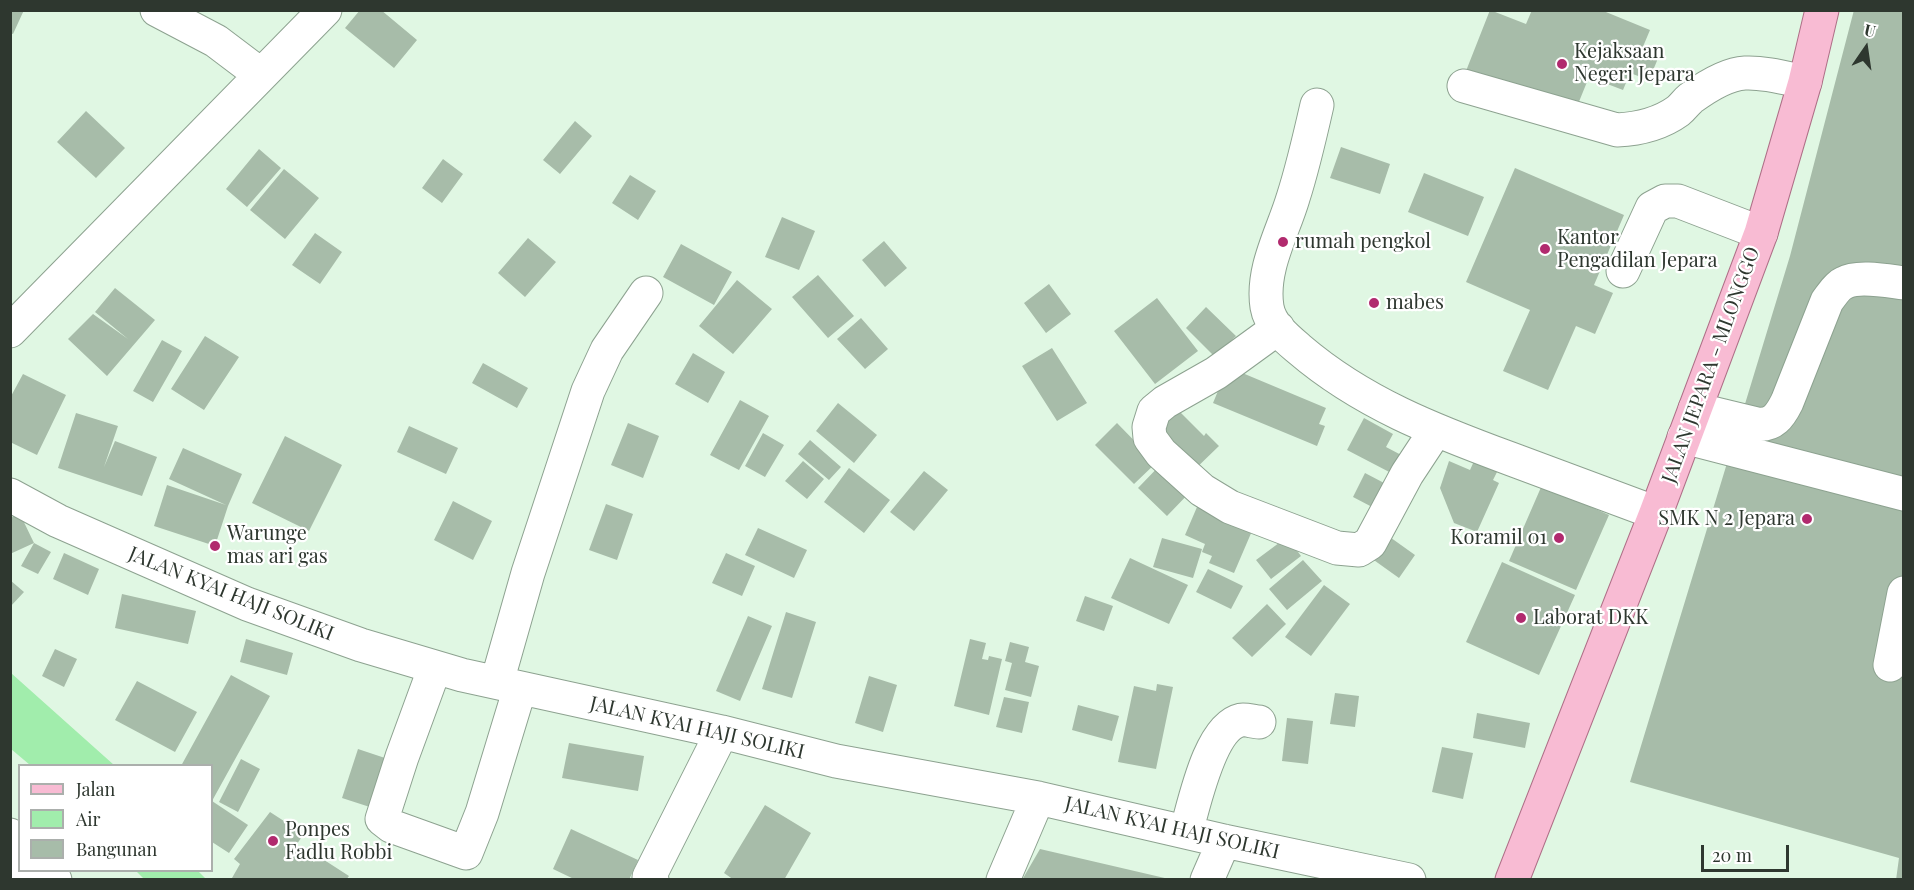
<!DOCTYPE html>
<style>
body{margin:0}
#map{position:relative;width:1914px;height:890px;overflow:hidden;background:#e0f7e3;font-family:"Playfair Display",serif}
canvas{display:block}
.frame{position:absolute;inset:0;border:12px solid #2e372f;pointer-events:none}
.legend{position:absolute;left:18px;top:764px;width:195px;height:108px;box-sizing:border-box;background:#fff;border:2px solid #abafac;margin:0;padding:8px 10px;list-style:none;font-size:18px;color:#2e372f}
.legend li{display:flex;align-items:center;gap:12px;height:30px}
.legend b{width:30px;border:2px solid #abafac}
.north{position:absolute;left:1836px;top:18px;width:60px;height:60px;-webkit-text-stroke:4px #fff;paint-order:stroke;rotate:13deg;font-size:16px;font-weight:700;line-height:24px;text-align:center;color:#2e372f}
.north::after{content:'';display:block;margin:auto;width:21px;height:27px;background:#2e372f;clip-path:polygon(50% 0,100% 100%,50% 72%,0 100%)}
.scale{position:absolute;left:1701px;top:845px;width:88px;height:27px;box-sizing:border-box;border:3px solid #2e372f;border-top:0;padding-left:8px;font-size:18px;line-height:21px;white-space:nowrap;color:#2e372f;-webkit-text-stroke:4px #fff;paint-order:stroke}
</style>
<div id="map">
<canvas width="1914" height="890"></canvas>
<div class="frame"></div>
<ul class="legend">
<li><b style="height:8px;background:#f8bbd3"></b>Jalan</li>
<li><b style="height:16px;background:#a1edac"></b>Air</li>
<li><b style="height:16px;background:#a7bca9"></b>Bangunan</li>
</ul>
<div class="north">U</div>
<div class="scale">20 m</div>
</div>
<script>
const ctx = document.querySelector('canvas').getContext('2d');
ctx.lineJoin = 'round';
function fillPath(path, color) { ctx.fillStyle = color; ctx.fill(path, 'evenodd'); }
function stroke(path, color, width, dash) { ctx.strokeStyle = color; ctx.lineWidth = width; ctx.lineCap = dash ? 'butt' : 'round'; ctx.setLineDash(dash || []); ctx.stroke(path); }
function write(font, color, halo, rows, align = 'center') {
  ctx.font = font + ' "Playfair Display",serif'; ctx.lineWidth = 4.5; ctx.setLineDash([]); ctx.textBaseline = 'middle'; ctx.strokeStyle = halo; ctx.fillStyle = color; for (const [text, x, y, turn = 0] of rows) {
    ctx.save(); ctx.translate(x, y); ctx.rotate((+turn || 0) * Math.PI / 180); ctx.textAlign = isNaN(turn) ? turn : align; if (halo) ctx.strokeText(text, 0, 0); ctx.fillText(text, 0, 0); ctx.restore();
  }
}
fillPath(new Path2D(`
 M11 673 114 765H30L11 749Z
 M136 871H198L206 879H144Z`), '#a1edac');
fillPath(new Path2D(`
 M10 10H24L13 34 10 33Z
 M360 10H381L417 40 394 68 345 28Z
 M1490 10 1526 24 1532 10H1601L1650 30 1642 49 1659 56 1649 80 1630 73 1623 90 1589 77 1574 114 1466 71Z
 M1854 10H1904V880H1896L1899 858 1630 782 1790 256Z
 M86 111 125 148 96 178 57 142Z
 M575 121 592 136 560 174 543 160Z
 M1341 147 1390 164 1380 194 1330 178Z
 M259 149 281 168 247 207 226 189Z
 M443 159 463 174 442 203 422 188Z
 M1515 168 1624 215 1594 285 1613 293 1595 334 1576 326 1548 390 1503 371 1530 310 1466 282Z
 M284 169 319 198 285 239 250 210Z
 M1424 173 1484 197 1468 236 1408 212Z
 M630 175 656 191 638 220 612 203Z
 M782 217 815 231 799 270 765 257Z
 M315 233 342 252 320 284 292 265Z
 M528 238 556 262 525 297 498 273Z
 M884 241 907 268 885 287 862 260Z
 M681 244 732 272 714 305 663 277Z
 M818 275 854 316 828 338 792 297Z
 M737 280 772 309 733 354 699 326Z
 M1049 284 1071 314 1046 333 1024 303Z
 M115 288 155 320 107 376 68 339 93 314 128 339 95 312Z
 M1157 298 1198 351 1155 384 1114 331Z
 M1206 307 1236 336 1215 357 1186 328Z
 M861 318 888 349 865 369 837 339Z
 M205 336 239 357 204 410 171 389Z
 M162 340 182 351 153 402 133 391Z
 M1052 348 1087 403 1057 421 1022 366Z
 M693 353 725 372 708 403 675 384Z
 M483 363 528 388 517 408 472 383Z
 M1228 367 1326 408 1319 424 1325 426 1317 446 1213 403Z
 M23 374 66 395 37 455 10 442V398Z
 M740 400 769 416 739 470 710 455Z
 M838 403 877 435 854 463 816 431Z
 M1174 406 1204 436 1206 433 1219 446 1189 475 1154 425Z
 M76 413 118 426 104 467 115 441 157 457 142 496 58 468Z
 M1364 418 1393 434 1386 447 1405 457 1395 475 1347 450Z
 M628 423 659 436 643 478 611 465Z
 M1117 423 1156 463 1134 484 1095 445Z
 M409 426 458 448 446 474 397 452Z
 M763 433 784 445 765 477 745 466Z
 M285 436 342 465 309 531 252 503Z
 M810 440 841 467 829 480 798 454Z
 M183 448 242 474 228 506 215 546 154 526 167 485 226 505 169 479Z
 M1475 459 1498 470 1493 480 1499 483 1477 532 1454 523 1440 488 1449 461 1470 470Z
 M1165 460 1194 488 1167 516 1138 488Z
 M803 461 824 479 807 499 785 481Z
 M849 468 890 500 864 533 824 502Z
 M924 471 948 490 914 531 890 512Z
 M1365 473 1386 484 1374 508 1353 497Z
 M1542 485 1609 515 1576 590 1509 561Z
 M1200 500 1255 524 1234 573 1209 563 1212 556 1202 552 1205 544 1185 535Z
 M453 501 492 521 473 560 434 540Z
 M606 504 633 514 617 560 589 550Z
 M20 514 34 543 10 554V518Z
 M758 528 807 550 794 578 745 555Z
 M1387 535 1415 555 1399 578 1371 558Z
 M1287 537 1301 556 1271 579 1256 560Z
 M1162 538 1202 549 1193 578 1153 567Z
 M34 543 51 552 38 574 21 566Z
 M64 553 99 569 88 595 53 579Z
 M726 553 755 566 742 596 712 583Z
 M1130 558 1188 585 1169 624 1111 598Z
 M1303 560 1322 581 1287 610 1269 589Z
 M1502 562 1575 595 1539 675 1466 642Z
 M1208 569 1243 586 1231 609 1196 592Z
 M10 580 24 592 10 607Z
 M1324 585 1350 604 1311 656 1285 637Z
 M122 594 196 611 188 644 115 628Z
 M1085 596 1113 606 1104 631 1076 621Z
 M1267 604 1286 624 1252 657 1232 638Z
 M786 612 816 622 792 698 762 689Z
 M748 616 772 626 740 701 716 691Z
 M246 639 293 653 287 675 240 662Z
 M970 639 986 643 982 659 988 660 989 656 1002 659 989 715 954 706Z
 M1010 642 1029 647 1025 662 1039 666 1031 697 1005 690 1012 663 1005 661Z
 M55 649 77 659 64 687 42 676Z
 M231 675 270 696 212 801 248 825 229 853 212 842V766H181Z
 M869 676 897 685 883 732 855 723Z
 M137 681 197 712 175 752 115 720Z
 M1157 684 1173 687 1156 769 1118 762 1134 686 1156 691Z
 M1335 693 1359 696 1355 727 1330 724Z
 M1004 697 1029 702 1022 733 996 727Z
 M1078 705 1119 716 1112 741 1072 730Z
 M1477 713 1530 723 1525 748 1473 738Z
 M1287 718 1313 721 1308 764 1282 761Z
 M569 743 644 756 638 791 562 778Z
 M1442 747 1473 753 1463 799 1432 792Z
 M358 749 391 760 376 809 342 798Z
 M241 759 260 769 238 812 219 802Z
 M765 805 811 833 784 880H734L724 873Z
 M270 812 304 834 294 848 314 862 318 856 349 876 346 880H235L232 878 240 864 234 859Z
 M571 829 638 860 629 880H576L553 869Z
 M1040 849 1169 879V880H1022Z`), '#a7bca9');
const minor = new Path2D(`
 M157 10 216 41 261 75
 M1464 86 1617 130C1638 129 1660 124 1678 111 1683 107 1686 102 1691 98 1706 87 1726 74 1745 73 1764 72 1786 78 1805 82
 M1317 105C1310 136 1303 167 1293 198 1283 232 1261 269 1267 307 1270 325 1286 338 1299 349 1362 403 1435 431 1511 459 1560 477 1608 495 1656 513
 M1623 271 1652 208 1665 201H1678L1761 233
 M1278 328 1216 373 1165 402 1154 411 1149 427 1150 438 1161 453 1202 490 1230 507 1337 548 1359 550 1370 543 1407 474 1436 430
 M10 331 325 10
 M1695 409 1757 424C1773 426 1780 416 1787 402L1827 301C1831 296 1837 286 1844 283 1858 275 1888 281 1904 283
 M1684 437 1904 494
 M10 495 58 521 247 604 361 645 462 675 722 732 836 761 1038 798 1224 841 1409 880
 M1890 665 1904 593
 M435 667 402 757 382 819 391 826 466 853 482 813 520 688
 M497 682 528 573 588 391 607 350 646 293
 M1186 832C1194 806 1209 727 1241 720 1246 719 1254 722 1259 722
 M10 835 20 844
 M46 870 55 880
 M16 880 22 870
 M652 880 649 877 722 732
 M1003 880 1038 798
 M1207 880 1224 841`);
const major = new Path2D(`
 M1512 880 1656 513 1761 233 1805 82 1822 10`);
stroke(minor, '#8da290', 35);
stroke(major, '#ae6f87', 35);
stroke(minor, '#fff', 33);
stroke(major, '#f8bbd3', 33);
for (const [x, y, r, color] of [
 [1562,64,6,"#b12a6e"],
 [1283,242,6,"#b12a6e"],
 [1545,249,6,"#b12a6e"],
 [1374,303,6,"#b12a6e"],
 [1807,519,6,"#b12a6e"],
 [1559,538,6,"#b12a6e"],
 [215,546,6,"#b12a6e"],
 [1521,618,6,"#b12a6e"],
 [273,841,6,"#b12a6e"]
]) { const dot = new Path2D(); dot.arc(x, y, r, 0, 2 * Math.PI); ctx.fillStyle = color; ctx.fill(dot); stroke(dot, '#fff', 2); }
write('20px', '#2e372f', '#fff', [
 ["Kejaksaan",1574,52],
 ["Negeri Jepara",1574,75],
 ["Kantor",1557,238],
 ["Pengadilan Jepara",1557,261],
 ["rumah pengkol",1295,242],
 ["mabes",1386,303],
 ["SMK N 2 Jepara",1795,519,"right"],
 ["Warunge",227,534],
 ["mas ari gas",227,557],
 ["Koramil 01",1547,538,"right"],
 ["Laborat DKK",1533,618],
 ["Ponpes",285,830],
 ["Fadlu Robbi",285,853]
], 'left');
write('20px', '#2e372f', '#fff', [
 ["JALAN JEPARA - MLONGGO",1711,365,-70],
 ["JALAN KYAI HAJI SOLIKI",231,594,22],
 ["JALAN KYAI HAJI SOLIKI",697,728,13],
 ["JALAN KYAI HAJI SOLIKI",1172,828,13]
]);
</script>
